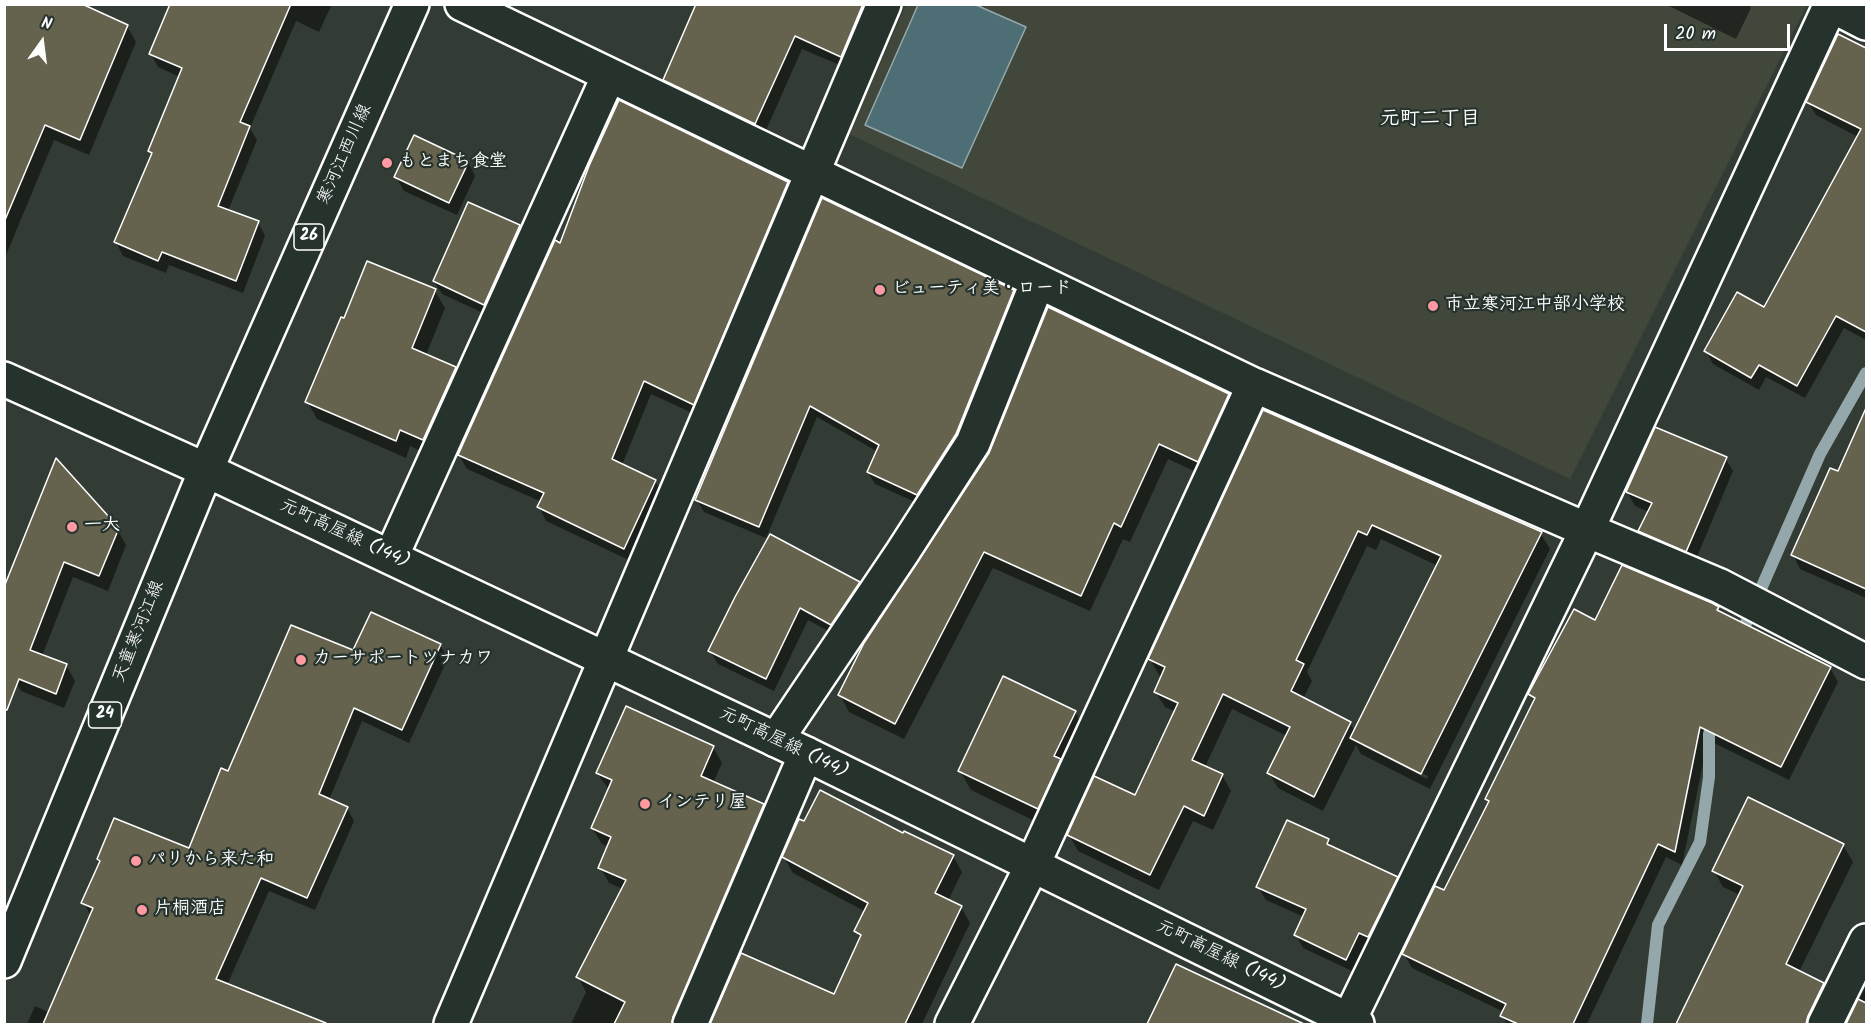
<!DOCTYPE html>
<meta charset="utf-8">
<style>
body{margin:0}
#map{position:relative;width:1871px;height:1029px;overflow:hidden;background:#333c34;font-family:Kalam,sans-serif}
canvas{display:block}
.frame{position:absolute;inset:0;border:6px solid #fff;pointer-events:none}
.north{position:absolute;left:12px;top:12px;width:60px;height:60px;-webkit-text-stroke:4px #26332d;paint-order:stroke;rotate:14deg;font-size:16px;font-weight:700;line-height:24px;text-align:center;color:#fff}
.north::after{content:'';display:block;margin:auto;width:21px;height:27px;background:#fff;clip-path:polygon(50% 0,100% 100%,50% 72%,0 100%)}
.scale{position:absolute;left:1664px;top:24px;width:126px;height:27px;box-sizing:border-box;border:3px solid #fff;border-top:0;padding-left:8px;font-size:18px;line-height:21px;white-space:nowrap;color:#fff;-webkit-text-stroke:4px #26332d;paint-order:stroke}
</style>
<div id="map">
<canvas width="1871" height="1029"></canvas>
<div class="frame"></div>
<div class="north">N</div>
<div class="scale">20 m</div>
</div>
<script>
const ctx = document.querySelector('canvas').getContext('2d');
ctx.lineJoin = 'round';
function fillPath(path, color) { ctx.fillStyle = color; ctx.fill(path, 'evenodd'); }
function stroke(path, color, width, dash) { ctx.strokeStyle = color; ctx.lineWidth = width; ctx.lineCap = dash ? 'butt' : 'round'; ctx.setLineDash(dash || []); ctx.stroke(path); }
function write(font, color, halo, rows, align = 'center') {
  ctx.font = font + ' Kalam,"Klee One",sans-serif'; ctx.lineWidth = 4.5; ctx.setLineDash([]); ctx.textBaseline = 'middle'; ctx.strokeStyle = halo; ctx.fillStyle = color; for (const [text, x, y, turn = 0] of rows) {
    ctx.save(); ctx.translate(x, y); ctx.rotate((+turn || 0) * Math.PI / 180); ctx.textAlign = isNaN(turn) ? turn : align; if (halo) ctx.strokeText(text, 0, 0); ctx.fillText(text, 0, 0); ctx.restore();
  }
}
fillPath(new Path2D(`
 M906 5H1807L1570 479 849 134Z`), '#42473c');
const water = new Path2D(`
 M918 5H976L1026 27 962 168 865 125Z`);
fillPath(water, '#4d6e74');
stroke(water, '#94a8ac', 1.5);
fillPath(new Path2D(`
 M4 4 127 26 136 42 89 155 54 140 4 260Z
 M231 4H332L319 32 296 21 250 128 257 140 228 211 258 222 265 236 243 293 169 265 166 273 123 256 116 242 152 156 149 151 180 77 158 67 151 54Z
 M712 4H864L871 17 849 69 802 49 763 137 673 93 665 80Z
 M1665 4H1749L1751 8 1736 39Z
 M1839 36 1866 50V340L1844 328 1805 398 1766 377 1759 390 1713 364 1706 351 1764 309 1858 137 1816 115 1808 102Z
 M468 162 475 176 457 215 404 191 396 177Z
 M787 183 795 196 701 417 651 394 622 465 655 481 663 494 631 561 546 521 539 507 542 502 467 469 459 455 561 245Z
 M823 200 1013 292 1020 304 963 447 924 506 875 484 868 472 878 452 817 417 766 538 704 512 697 500Z
 M469 204 519 226 527 240 492 317 442 294 434 281Z
 M435 291 445 308 426 355 455 368 465 386 433 457 410 446 406 458 317 419 307 401Z
 M1228 395 1238 411 1207 477 1168 459 1130 542 1123 539 1090 611 993 568 904 739 849 712 840 695 990 454Z
 M1264 411 1541 534 1550 549 1430 789 1361 754 1356 745 1323 811 1278 788 1269 773 1287 736 1232 709 1205 767 1222 775 1231 791 1213 830 1193 821 1159 890 1078 851 1069 835 1136 797 1176 712 1165 707 1155 691 1162 677 1159 675 1150 659ZM1381 539 1438 566 1355 731 1350 723 1303 699 1312 681 1307 672 1367 546 1376 550ZM1363 743 1428 776 1427 779 1363 746Z
 M1866 412V598L1800 569 1793 555 1838 473Z
 M1725 458 1733 471 1694 564 1648 544 1640 531 1649 512 1635 506 1627 492Z
 M57 461 117 529 126 545 108 591 73 577 42 656 66 665 75 681 64 708 21 691 12 676Z
 M859 583 866 596 839 637 808 620 774 691 718 664 710 651 736 597Z
 M1718 608 1722 614 1830 668 1838 682 1789 780 1708 740 1682 865 1666 857 1587 1024H1507L1502 1016 1504 1012 1412 968 1404 954 1445 892 1489 804 1487 799 1535 702 1530 694 1596 622Z
 M440 645 448 658 409 743 362 721 329 800 347 808 354 821 315 910 269 891 227 985 301 1015 307 1024H27L35 1006 50 1013 91 916 83 902 101 863 99 859 190 850 229 773 354 652Z
 M1075 712 1086 732 1049 828 971 790 960 771Z
 M713 747 722 763 713 783 763 805 772 821 685 1024H571L586 992 578 977 623 889 609 883 600 867 609 847 602 844 592 828 609 790 597 773Z
 M1749 799 1843 845 1853 862 1799 972 1823 984 1833 1000 1821 1024H1677L1740 895 1723 887 1714 871Z
 M904 835 953 856 962 872 948 901 961 907 970 923 922 1024H712L742 955 835 996 861 939 856 931 866 912 793 873 784 857Z
 M1328 840 1333 848 1396 878 1404 892 1376 950 1366 945 1354 972 1303 948 1296 935 1304 917 1266 900 1258 887Z
 M1176 966 1274 1012 1282 1024H1149Z
 M1866 986V1024H1847Z`), '#0007');
stroke(new Path2D(`
 M1739 639 1820 454 1866 373
 M1647 1024 1658 925 1700 842 1709 777V734L1714 718`), '#94a8ac', 12);
const building = new Path2D(`
 M4 4H82L128 25 80 140 45 125 5 220Z
 M170 4H291L240 122 250 126 218 206 259 221 236 281 162 252 158 261 114 242 152 153 148 151 182 68 149 54Z
 M696 4H863L841 57 795 36 755 124 663 80Z
 M1838 34 1866 48V332L1836 316 1797 386 1759 365 1751 378 1704 351 1737 292 1764 307 1861 129 1806 102Z
 M619 100 788 182 694 405 644 381 612 459 656 480 624 549 537 507 544 493 458 455 555 240 560 243 589 166Z
 M414 135 469 161 449 203 394 177Z
 M822 198 1014 290 956 434 917 495 867 472 879 445 810 406 759 527 695 500Z
 M468 202 520 225 484 305 433 281Z
 M367 261 436 289 412 348 456 367 423 440 400 430 396 441 305 402 341 317 344 318Z
 M1048 307 1229 394 1198 462 1159 444 1121 527 1114 523 1081 596 984 552 895 724 838 695 864 643 989 453Z
 M1866 408V589L1791 555 1830 468 1838 471Z
 M1263 410 1542 532 1421 774 1350 738 1441 556 1372 525 1367 535 1358 531 1296 660 1304 664 1291 691 1351 722 1314 797 1267 773 1290 727 1223 694 1192 760 1223 774 1204 816 1184 806 1150 875 1067 835 1094 776 1135 795 1178 703 1154 692 1165 667 1148 659Z
 M1655 427 1727 457 1686 552 1638 531 1652 503 1626 492Z
 M56 458 119 528 99 576 64 562 30 650 67 664 56 694 19 679 7 710 4 709V587Z
 M770 534 860 582 831 625 800 608 766 679 708 651 735 597Z
 M1622 565 1712 603 1719 607 1717 610 1831 667 1781 767 1700 727 1675 852 1658 844 1573 1024H1518L1500 1016 1506 1004 1402 954 1435 886 1444 890 1489 801 1485 799 1535 698 1528 694 1574 609 1595 620Z
 M371 612 441 644 402 730 354 708 319 794 348 807 307 898 261 878 216 979 326 1023 325 1024H43L93 908 81 903 100 861 97 859 114 818 189 848 221 768 228 771 291 625 353 650Z
 M1003 676 1076 711 1054 756 1061 759 1038 809 958 771Z
 M626 706 714 746 701 776 764 804 673 1017 672 1024H614L625 1002 576 977 626 880 598 868 611 837 591 828 612 780 596 773Z
 M820 790 903 833 904 831 954 855 935 893 962 906 905 1024H710L741 953 834 994 861 935 854 931 868 903 782 857 799 819 804 821Z
 M1748 797 1844 844 1786 964 1824 983 1808 1016 1806 1024H1676L1743 886 1712 871Z
 M1287 820 1329 839 1327 844 1398 877 1368 937 1359 933 1346 960 1294 935 1306 909 1256 887Z
 M1176 964 1304 1024H1147Z
 M1858 999 1866 1003V1024H1846Z`);
fillPath(building, '#65624e');
stroke(building, '#fff', 1.5);
const minor = new Path2D(`
 M462 4 1254 385 1587 530 1720 586 1866 662
 M1831 5 1866 23
 M391 557 609 75
 M776 740 902 553 973 443 1038 281
 M451 1024 884 4
 M690 1024 806 754
 M952 1024 1033 864 1254 385
 M1347 1024 1587 530 1831 4
 M1825 1024 1866 941`);
const major = new Path2D(`
 M4 379 206 470 806 754 1357 1024
 M4 961 206 470 412 4`);
stroke(minor, '#fff', 38);
stroke(major, '#fff', 38);
stroke(minor, '#26332d', 33);
stroke(major, '#26332d', 33);
for (const [x, y, r, color] of [
 [387,163,6,"#ff9aa2"],
 [880,290,6,"#ff9aa2"],
 [1433,306,6,"#ff9aa2"],
 [72,527,6,"#ff9aa2"],
 [301,660,6,"#ff9aa2"],
 [645,804,6,"#ff9aa2"],
 [136,861,6,"#ff9aa2"],
 [142,910,6,"#ff9aa2"]
]) { const dot = new Path2D(); dot.arc(x, y, r, 0, 2 * Math.PI); ctx.fillStyle = color; ctx.fill(dot); stroke(dot, '#26332d', 2); }
for (const [x, y, w] of [
 [309,237,30],
 [105,715,33]
]) { const box = new Path2D(); box.roundRect(x - w / 2, y - 13, w, 26, 4.5); ctx.fillStyle = '#26332d'; ctx.fill(box); stroke(box, '#fff', 1.5); }
write('bold 16px', '#fff', null, [
 ["26",309,237],
 ["24",105,715]
]);
write('18px', '#fff', '#26332d', [
 ["寒河江西川線",346,155,-66],
 ["元町高屋線 (144)",344,535,25],
 ["天童寒河江線",140,632,-68],
 ["元町高屋線 (144)",783,744,26],
 ["元町高屋線 (144)",1220,957,26]
]);
write('bold 18px', '#fff', '#26332d', [
 ["もとまち食堂",399,163],
 ["ビューティ美・ロード",892,290],
 ["市立寒河江中部小学校",1445,306],
 ["一大",84,527],
 ["カーサポートツナカワ",313,660],
 ["インテリ屋",657,804],
 ["パリから来た和",148,861],
 ["片桐酒店",154,910]
], 'left');
write('bold 20px', '#fff', '#26332d', [
 ["元町二丁目",1430,121]
]);
</script>
